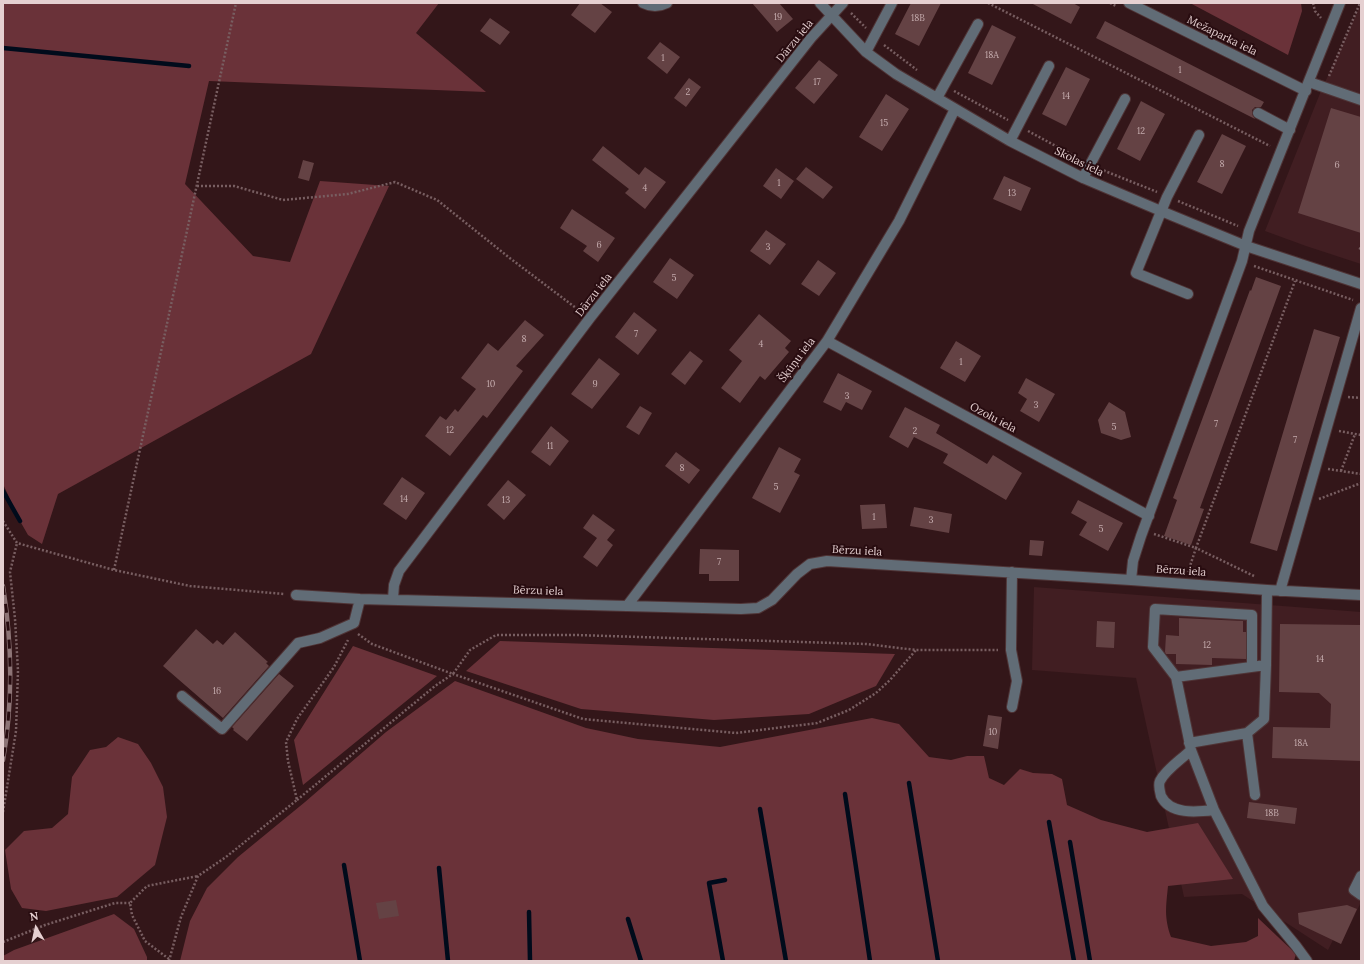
<!DOCTYPE html>
<meta charset="utf-8">
<style>
body{margin:0}
#map{position:relative;width:1364px;height:964px;overflow:hidden;background:#331619;font-family:Lora,serif}
canvas{display:block}
.frame{position:absolute;inset:0;border:4px solid #e5d0d1;pointer-events:none}
.north{position:absolute;left:16px;top:908px;width:40px;height:40px;-webkit-text-stroke:3px #280c10;paint-order:stroke;rotate:351deg;font-size:11px;font-weight:700;line-height:16px;text-align:center;color:#e5d0d1}
.north::after{content:'';display:block;margin:auto;width:14px;height:18px;background:#e5d0d1;clip-path:polygon(50% 0,100% 100%,50% 72%,0 100%)}
</style>
<div id="map">
<canvas width="1364" height="964"></canvas>
<div class="frame"></div>
<div class="north">N</div>
</div>
<script>
const ctx = document.querySelector('canvas').getContext('2d');
ctx.lineJoin = 'round';
function fillPath(path, color) { ctx.fillStyle = color; ctx.fill(path, 'evenodd'); }
function stroke(path, color, width, dash) { ctx.strokeStyle = color; ctx.lineWidth = width; ctx.lineCap = dash ? 'butt' : 'round'; ctx.setLineDash(dash || []); ctx.stroke(path); }
function write(font, color, halo, rows, align = 'center') {
  ctx.font = font + ' Lora,serif'; ctx.lineWidth = 4; ctx.setLineDash([]); ctx.textBaseline = 'middle'; ctx.strokeStyle = halo; ctx.fillStyle = color; for (const [text, x, y, turn = 0] of rows) {
    ctx.save(); ctx.translate(x, y); ctx.rotate((+turn || 0) * Math.PI / 180); ctx.textAlign = isNaN(turn) ? turn : align; if (halo) ctx.strokeText(text, 0, 0); ctx.fillText(text, 0, 0); ctx.restore();
  }
}
fillPath(new Path2D(`
 M1361 4V264L1306 246 1265 231 1321 91Z
 M1034 587 1361 612V902L1341 944 1333 940 1328 950 1242 894 1184 897 1136 678 1032 670Z`), '#411e22');
fillPath(new Path2D(`
 M3 3H439L416 33 486 92 209 81 185 184 253 256 290 262 320 181 389 186 311 354 58 494 42 544 28 535 20 521 3 484Z
 M1190 3H1301L1302 11 1288 55Z
 M500 641 895 654 876 686 809 714 714 720 581 709 466 671Z
 M353 646 437 676 303 785 294 740Z
 M455 681 586 728 638 739 720 747 872 718 899 724 929 757 951 760 967 756H984L989 778 1004 785 1020 769 1033 773 1052 774 1062 779 1067 805 1101 820 1147 832 1198 823 1233 879 1168 886C1166 907 1164 917 1171 937L1211 946 1246 942 1258 936V918L1296 954 1294 961H180L190 921 207 888 238 857 305 802 386 732Z
 M118 737 138 744 151 763 163 787 167 817 155 865 117 897 46 911 22 908 11 889 5 850 24 831 52 828 68 814 72 777 90 750 106 747Z
 M114 914 134 929 147 957V961H3V956L14 950Z`), '#6a3239');
stroke(new Path2D(`
 M3 48 189 66
 M3 491 20 521
 M909 783 938 961
 M845 794 870 961
 M760 809 786 961
 M1049 822 1074 961
 M1070 842 1090 961
 M344 865 360 961
 M439 868 448 961
 M529 912 530 961
 M628 919 641 961
 M723 961 709 883 725 880`), '#000b1b', 4.5);
fillPath(new Path2D(`
 M580 3H600L612 12 595 33 571 15Z
 M752 3H779L793 19 777 32Z
 M911 3H941L919 46 895 34Z
 M1031 3H1073L1080 7 1071 24Z
 M490 18 510 32 500 45 480 31Z
 M1105 21 1264 102 1261 107H1255L1252 110V114L1255 119 1096 38Z
 M992 25 1016 37 992 85 968 73Z
 M660 42 680 57 667 74 647 58Z
 M819 60 838 75 814 104 795 88Z
 M1066 67 1090 79 1066 126 1042 114Z
 M689 78 701 87 686 107 674 98Z
 M886 94 909 109 882 151 859 137Z
 M1141 101 1165 114 1140 161 1117 149Z
 M1331 108 1361 117V233L1298 213Z
 M1222 134 1246 146 1222 194 1197 182Z
 M603 146 639 175 645 167 666 182 645 209 625 193 629 189 592 160Z
 M303 160 314 163 309 181 298 178Z
 M806 167 833 187 823 199 796 179Z
 M776 168 794 181 781 199 763 186Z
 M1004 176 1031 188 1021 211 993 199Z
 M572 209 615 238 598 262 583 251 587 246 560 228Z
 M766 230 786 244 770 265 750 251Z
 M670 258 694 275 677 299 653 282Z
 M818 260 836 273 819 296 801 284Z
 M1256 277 1281 286 1200 508 1204 509 1191 545 1164 536 1177 500 1173 498 1250 290 1251 291Z
 M634 312 657 330 638 355 615 337Z
 M759 314 791 341 785 348 789 352 765 380 760 376 740 403 721 388 742 361 729 350Z
 M525 320 544 335 516 366 523 371 487 418 483 415 450 456 425 436 440 416 446 420 455 409 458 412 476 389 461 378 488 343 498 351Z
 M1314 329 1340 337 1277 551 1250 543Z
 M956 341 981 356 965 382 940 368Z
 M690 351 703 361 685 385 671 374Z
 M599 358 620 374 592 409 571 394Z
 M838 373 872 391 862 410 846 402 841 411 823 402Z
 M1026 378 1055 394 1039 422 1020 411 1027 399 1018 393Z
 M1109 402 1125 412 1131 437 1121 440 1101 433 1098 420Z
 M640 406 652 413 639 435 626 427Z
 M905 407 940 425 936 433 987 464 993 455 1022 473 1006 500 943 463 948 454 914 437 908 448 889 437Z
 M551 426 569 441 550 466 531 452Z
 M779 447 801 459 794 472 800 475 780 513 752 498Z
 M676 452 700 470 689 484 665 466Z
 M402 477 425 493 406 520 383 504Z
 M508 480 526 495 504 520 487 505Z
 M1078 500 1123 523 1108 551 1079 535 1087 522 1071 513Z
 M885 504 887 528 862 529 860 505Z
 M914 507 952 514 949 533 910 526Z
 M593 514 615 530 607 540 613 545 597 567 583 557 597 538 583 528Z
 M1030 540 1044 541 1042 556 1029 555Z
 M700 549 739 550V581H709V574H699Z
 M1179 618 1243 621V632H1246V659L1212 658V665L1176 664V654H1166L1165 652 1166 635 1179 636Z
 M1097 621 1115 622 1114 648 1096 647Z
 M1280 624 1361 625V761L1272 758 1273 727 1330 728 1331 704 1319 693 1279 692Z
 M196 629 213 644 217 640 223 645 235 632 268 662 266 663 269 666 223 718 163 666Z
 M279 674 294 686 247 741 233 730 234 729 232 727Z
 M988 715 1002 717 998 749 983 746Z
 M1249 802 1297 808 1295 824 1247 818Z
 M396 900 399 916 379 919 376 903Z
 M1347 905 1357 909 1341 944 1299 924 1298 913Z`), '#644244');
const minor = new Path2D(`
 M643 3C651 7 659 7 667 3
 M820 3 866 52 896 74 1010 141 1083 178 1161 211 1246 246 1361 284
 M1129 3 1306 91
 M866 52 892 3
 M1309 82 1361 100
 M937 98 978 24
 M1258 113 1290 130
 M1010 141 1049 66
 M1083 178 1125 99
 M1188 294 1136 273 1167 197 1199 135
 M827 341 1149 516
 M1131 580 1133 561 1141 536 1242 261 1249 231 1340 3
 M1280 591 1361 308
 M296 595 360 599 741 609 758 608 772 600 797 574 810 564 827 561 1131 580 1267 590 1361 595
 M393 599 394 585 399 571 590 318 811 38 843 3
 M627 606 827 341 899 221 955 109
 M1252 667V615L1155 609 1153 647 1176 677 1191 750 1214 810 1263 906 1296 946 1307 961
 M1176 677 1266 665 1267 590
 M182 696 222 729 298 643 320 638 354 623 360 599
 M1012 707 1017 681 1011 650 1012 572
 M1247 733 1255 795
 M1189 743 1247 733 1264 719 1266 665
 M1191 750C1181 760 1166 769 1160 781 1158 785 1160 792 1161 796 1170 815 1197 812 1214 810
 M1361 876 1354 890 1361 895`);
stroke(minor, '#4f3436', 12);
stroke(new Path2D(`
 M988 3 1270 146
 M1110 3 1116 6
 M1313 3 1315 11 1321 18
 M851 13 866 28
 M884 45 917 70
 M1329 76 1360 3
 M954 91 1008 120
 M1028 131 1080 159
 M1100 169 1157 192
 M197 186H234L283 200 348 194 395 182 437 200 511 259 580 311
 M1178 201 1238 226
 M1359 248 1361 249
 M1254 266 1353 300
 M1348 397 1361 398
 M1339 431 1361 435
 M1328 469 1361 474
 M1341 471 1355 434
 M1319 499 1361 483
 M3 521 17 543 114 570 190 586 284 594
 M1154 534 1196 548 1188 572
 M114 570 236 3
 M1254 576 1196 548 1295 281
 M358 634 372 644 453 674 470 650 496 635H576L866 644 916 650H998
 M297 800 435 686 453 674 583 719 736 733 817 723 849 710 876 693 890 680 916 650
 M3 812 16 731 18 671 15 619 10 572 17 543
 M3 942 45 925 115 903H130
 M169 959 145 941 132 915 130 903 147 886 198 876
 M169 961 181 917 198 876 226 857 297 800 288 761 286 742 297 719 334 667 348 640`), '#785e61', 2.5, [2, 2]);
stroke(minor, '#616c76', 10);
const rail = new Path2D(`
 M3 586C12 643 13 703 3 760`);
stroke(rail, '#8d7476', 4.5);
stroke(rail, '#280c10', 3, [9]);
write('9px', '#c5acae', null, [
 ["19",778,17],
 ["18B",918,18],
 ["18A",992,55],
 ["1",663,58],
 ["1",1180,70],
 ["17",817,82],
 ["2",688,92],
 ["14",1066,96],
 ["15",884,123],
 ["12",1141,131],
 ["8",1222,164],
 ["6",1337,165],
 ["1",779,183],
 ["4",645,188],
 ["13",1012,193],
 ["6",599,245],
 ["3",768,247],
 ["5",674,278],
 ["7",636,334],
 ["8",524,339],
 ["4",761,344],
 ["1",961,362],
 ["10",491,384],
 ["9",595,384],
 ["3",847,396],
 ["3",1036,405],
 ["7",1216,424],
 ["5",1114,427],
 ["12",450,430],
 ["2",915,431],
 ["7",1295,440],
 ["11",550,446],
 ["8",682,468],
 ["5",776,487],
 ["14",404,499],
 ["13",506,500],
 ["1",874,517],
 ["3",931,520],
 ["5",1101,529],
 ["7",719,562],
 ["12",1207,645],
 ["14",1320,659],
 ["16",217,691],
 ["10",993,732],
 ["18A",1301,743],
 ["18B",1272,813]
]);
write('11px', '#e5d0d1', '#280c10', [
 ["Mežaparka iela",1222,36,26],
 ["Dārzu iela",795,41,-51],
 ["Skolas iela",1079,162,26],
 ["Dārzu iela",594,295,-52],
 ["Šķūņu iela",797,360,-53],
 ["Ozolu iela",993,418,28],
 ["Bērzu iela",857,551,3],
 ["Bērzu iela",1181,571,4],
 ["Bērzu iela",538,591,2]
]);
</script>
